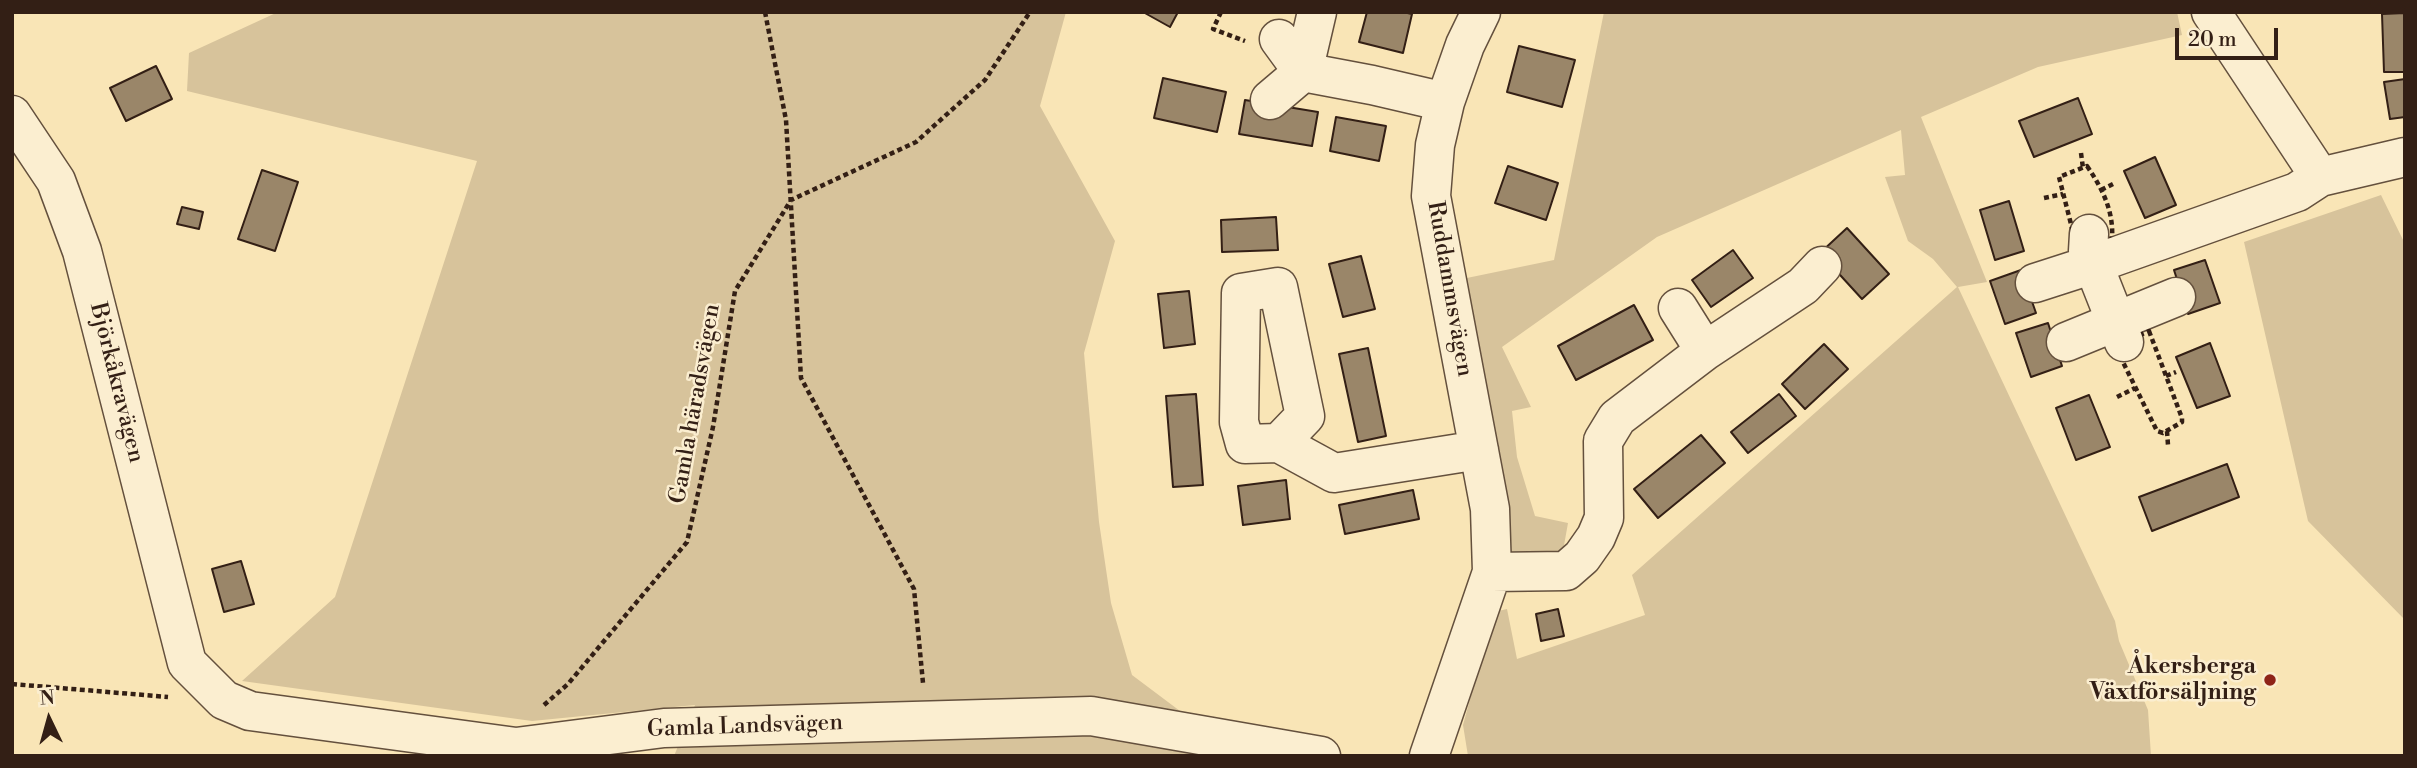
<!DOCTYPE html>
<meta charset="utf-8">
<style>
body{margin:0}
#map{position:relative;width:2417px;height:768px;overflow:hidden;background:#f9e5b6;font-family:"Libre Bodoni",serif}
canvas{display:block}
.frame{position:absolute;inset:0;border:14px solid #331f15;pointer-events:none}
.north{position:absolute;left:14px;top:684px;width:70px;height:70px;-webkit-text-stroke:5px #fbeed0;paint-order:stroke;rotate:355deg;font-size:19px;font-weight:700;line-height:28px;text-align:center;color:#331f15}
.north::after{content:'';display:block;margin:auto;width:24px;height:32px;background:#331f15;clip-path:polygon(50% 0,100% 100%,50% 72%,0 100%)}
.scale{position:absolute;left:2175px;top:28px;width:103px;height:32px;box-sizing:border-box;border:4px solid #331f15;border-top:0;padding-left:9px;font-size:21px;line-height:24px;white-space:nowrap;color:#331f15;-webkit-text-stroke:5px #fbeed0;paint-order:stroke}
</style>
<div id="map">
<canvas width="2417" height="768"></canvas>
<div class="frame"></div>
<div class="north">N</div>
<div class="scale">20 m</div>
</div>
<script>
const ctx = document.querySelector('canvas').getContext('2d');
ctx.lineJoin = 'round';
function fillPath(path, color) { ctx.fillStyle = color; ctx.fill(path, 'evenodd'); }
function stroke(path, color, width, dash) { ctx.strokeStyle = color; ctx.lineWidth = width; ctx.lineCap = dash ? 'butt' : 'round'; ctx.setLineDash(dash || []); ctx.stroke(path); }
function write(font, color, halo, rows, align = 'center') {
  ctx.font = font + ' "Libre Bodoni",serif'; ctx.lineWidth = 5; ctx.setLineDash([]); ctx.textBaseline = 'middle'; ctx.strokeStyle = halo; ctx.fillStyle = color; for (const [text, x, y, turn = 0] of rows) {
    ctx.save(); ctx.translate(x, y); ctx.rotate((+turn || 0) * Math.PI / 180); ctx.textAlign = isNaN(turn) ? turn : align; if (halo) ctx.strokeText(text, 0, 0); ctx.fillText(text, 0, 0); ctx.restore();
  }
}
fillPath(new Path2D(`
 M278 12H1066L1040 106 1115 241 1084 353 1099 522 1111 603 1132 675 1240 756H674L695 705 532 721 242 681 335 597 477 161 187 91 189 53Z
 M1604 12H2177L2182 35 2038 67 1921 117 1987 282 1958 287 2115 621 2119 641 2148 710 2151 756H1468L1463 725 1494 612 1507 609 1517 659 1645 615 1632 575 1957 287 1933 259 1908 241 1885 177 1905 175 1901 130 1657 237 1502 347 1531 407 1512 411 1517 457 1535 516 1568 523 1563 551 1504 563 1462 279 1554 260Z
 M2381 195 2405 244V620L2308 521 2244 242Z`), '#d7c39b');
const building = new Path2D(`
 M1143 12H1178L1170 27Z
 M1367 12H1403L1412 14 1403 53 1359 42Z
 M2405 13V72H2384L2382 14Z
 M1519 46 1575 60 1562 107 1507 92Z
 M156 66 172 99 126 121 110 88Z
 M1163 78 1226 92 1217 132 1154 118Z
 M2405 79V117L2390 119 2384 82Z
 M2078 98 2092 134 2034 157 2019 121Z
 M1245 100 1318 112 1312 146 1239 134Z
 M1336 117 1386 126 1379 161 1330 151Z
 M2155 157 2176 205 2145 218 2124 171Z
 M1508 166 1558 183 1546 220 1495 203Z
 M262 170 298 182 275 251 238 239Z
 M2009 201 2024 251 1995 260 1980 210Z
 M182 207 203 212 199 229 177 224Z
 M1276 217 1278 250 1222 252 1221 220Z
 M1847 228 1889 274 1862 299 1820 253Z
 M1733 250 1753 278 1711 307 1692 280Z
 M1361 256 1375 309 1343 317 1329 264Z
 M2205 260 2220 303 2188 314 2174 270Z
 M2021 270 2036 313 2005 324 1990 281Z
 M1189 291 1195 344 1164 348 1158 294Z
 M1634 305 1653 340 1576 380 1558 346Z
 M2048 323 2062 366 2031 377 2016 333Z
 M2210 343 2230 396 2197 408 2176 357Z
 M1824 344 1848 369 1805 409 1782 384Z
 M1368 348 1386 436 1358 442 1339 354Z
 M1196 394 1203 485 1173 487 1166 396Z
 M1779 394 1796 416 1748 453 1731 432Z
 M2089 395 2110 447 2076 460 2056 408Z
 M1701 435 1725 463 1658 518 1634 489Z
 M2227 464 2239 497 2152 531 2139 497Z
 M1286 480 1290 519 1243 525 1238 486Z
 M1413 490 1419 519 1345 534 1339 505Z
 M241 561 254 604 224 612 212 569Z
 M1558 609 1564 636 1541 641 1536 614Z`);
fillPath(building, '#9a8669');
stroke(building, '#331f15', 2);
const minor = new Path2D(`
 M2211 12 2320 177 2405 157
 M1279 39 1303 72 1372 85 1445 102
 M1270 100 1303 72 1317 12
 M12 115 56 181 82 251 187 663 224 700 250 711 516 747 664 728 1091 716 1321 756
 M2089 234 2088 251 2124 342
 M2035 283 2094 264 2297 192 2320 177
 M1678 308 1705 351
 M2066 342 2176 297
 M1279 443 1305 416 1278 287 1241 293 1239 422 1245 444 1279 443 1334 473 1479 450
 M1492 572 1566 571 1582 557 1596 537 1604 518 1603 441 1617 418 1705 351 1803 286 1822 266
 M1429 756 1492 572 1490 509 1431 196 1435 145 1445 102 1465 45 1481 12`);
stroke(minor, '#64503d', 41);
stroke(new Path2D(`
 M765 12 786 120 801 378 914 589 923 683
 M1221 12 1213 29 1245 41
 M2081 153 2083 168
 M2087 166C2102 188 2114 211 2112 239L2073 232 2059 177Z
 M2101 190 2113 184
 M2044 198 2063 194
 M2149 331 2182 418V422L2163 433 2157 431 2115 346Z
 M2166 376 2176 372
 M2117 397 2135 388
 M2167 431 2168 445
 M12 684 168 697
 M544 705 568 684 687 542 713 427 735 291 791 200 916 142 985 80 1030 12`), '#331f15', 4.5, [5, 3.5]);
stroke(minor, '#fbeed0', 38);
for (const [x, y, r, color] of [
 [2270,680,7,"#8f2418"]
]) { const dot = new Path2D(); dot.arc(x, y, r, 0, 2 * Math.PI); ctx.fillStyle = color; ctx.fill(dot); stroke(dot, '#fbeed0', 2.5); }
write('23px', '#331f15', '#fbeed0', [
 ["Ruddammsvägen",1449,289,80],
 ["Björkåkravägen",116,383,76],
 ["Gamla häradsvägen",696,404,-80],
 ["Gamla Landsvägen",745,727,-2]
]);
write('bold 23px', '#331f15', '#fbeed0', [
 ["Åkersberga",2256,667],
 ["Växtförsäljning",2256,693]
], 'right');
</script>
